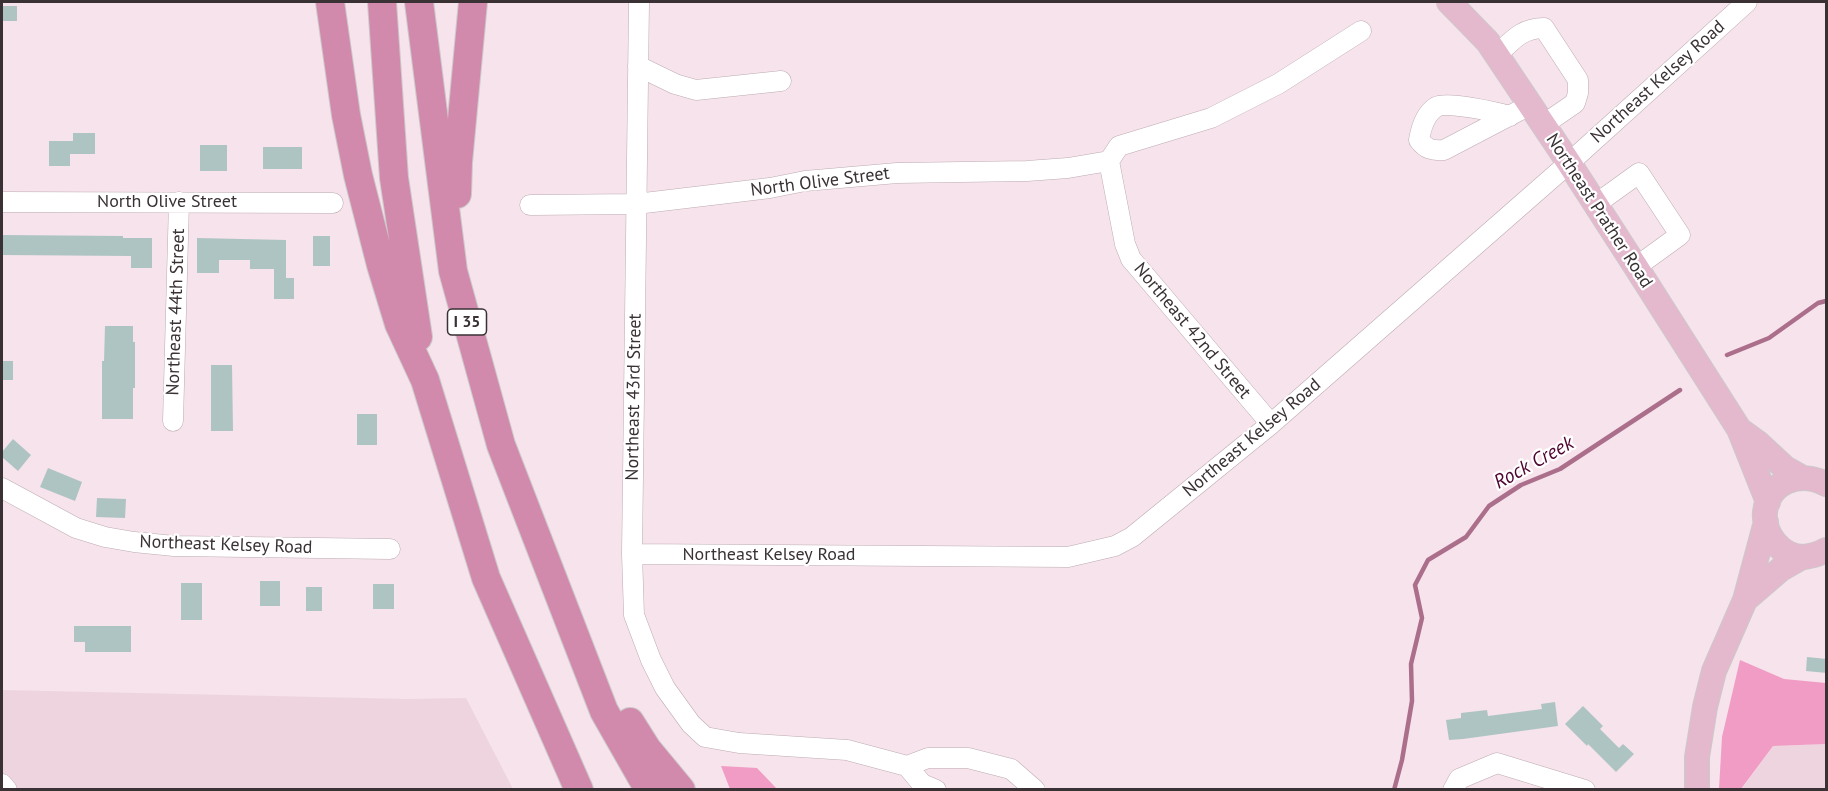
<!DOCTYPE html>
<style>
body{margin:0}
#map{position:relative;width:1828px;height:791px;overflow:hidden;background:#f6e3eb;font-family:"PT Sans",sans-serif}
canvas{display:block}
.frame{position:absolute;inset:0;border:3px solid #393134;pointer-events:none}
</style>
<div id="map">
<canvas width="1828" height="791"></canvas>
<div class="frame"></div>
</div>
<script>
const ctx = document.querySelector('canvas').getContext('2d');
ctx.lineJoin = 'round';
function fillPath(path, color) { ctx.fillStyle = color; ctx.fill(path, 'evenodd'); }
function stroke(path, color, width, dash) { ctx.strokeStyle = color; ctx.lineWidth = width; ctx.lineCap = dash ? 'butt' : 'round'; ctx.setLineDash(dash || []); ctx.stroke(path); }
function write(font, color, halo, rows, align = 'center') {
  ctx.font = font + ' "PT Sans",sans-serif'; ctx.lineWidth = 4.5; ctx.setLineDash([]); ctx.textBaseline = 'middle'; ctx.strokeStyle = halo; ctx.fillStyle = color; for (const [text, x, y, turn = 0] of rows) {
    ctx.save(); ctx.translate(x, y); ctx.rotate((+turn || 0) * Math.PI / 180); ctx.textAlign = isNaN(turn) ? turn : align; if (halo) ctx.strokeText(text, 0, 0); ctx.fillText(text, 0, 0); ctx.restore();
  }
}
fillPath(new Path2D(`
 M2 690 407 699 466 698 513 789 2 790Z
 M1826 744V789L1741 790 1773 746Z`), '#eed4df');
fillPath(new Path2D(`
 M1740 660 1784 679 1826 683V744L1773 746 1741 789H1719L1722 737Z
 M721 766 757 768 777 789H730Z`), '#f09cc4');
stroke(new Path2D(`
 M1727 355 1769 338 1818 303 1826 301
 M1394 790 1402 760 1412 701 1411 664 1422 618 1415 585 1428 560 1466 537 1489 506 1521 485 1560 469 1680 390`), '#ab6f8c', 4.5);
fillPath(new Path2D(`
 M2 6H17V21H2Z
 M73 133H95V154H70V166H49V141H73Z
 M200 145H227V171H200Z
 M263 147H302V169H263Z
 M2 235 123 236V238H152V268H131V256L2 255Z
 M313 236H330V266H313Z
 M197 238 286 240V278H294V299H274V269H250V260H219V273H197Z
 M105 326H133V342H135V388H133V419H102V361H104Z
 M2 361H13V380H2Z
 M211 365H232L233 431H211Z
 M357 414H377V445H357Z
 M13 439 31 455 18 471 2 457V452Z
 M48 468 82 482 75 501 40 487Z
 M97 498 126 499 125 518 96 517Z
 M260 581H280V606H260Z
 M181 583H202V620H181Z
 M373 584H394V609H373Z
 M306 587H322V611H306Z
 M74 626H131V652H85V642H74Z
 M1807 657 1827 659V673L1806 671Z
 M1555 702 1558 726 1463 739 1449 740 1446 720 1461 718V713L1487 710 1488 716 1542 709 1541 704Z
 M1583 706 1603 726 1600 729 1619 748 1623 744 1634 754 1616 772 1588 744 1587 746 1565 724Z`), '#aec4c3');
const minor = new Path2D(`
 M639 2 632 554 634 615 651 660 665 688 691 724 705 737 739 743 847 750 907 766 922 784 936 790
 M1496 56C1512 41 1521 28 1544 28L1578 80V93L1575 103 1543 125
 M638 66 675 84 696 90 781 81
 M1510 116C1496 112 1447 101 1436 107 1425 114 1421 128 1419 140 1426 149 1432 151 1444 150L1530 105
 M1109 161 1125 244 1131 259 1271 424
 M1109 161 1119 146 1211 118 1278 84 1361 31
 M2 202 333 203
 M1596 204 1639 173 1680 235 1636 267
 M530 205 636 204 770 188 805 181 897 173 1027 171 1068 168 1109 161
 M173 421 179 202
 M2 488 76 528 105 537 134 542 174 546 390 549
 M632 554 1068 557 1115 546 1132 537 1271 424 1569 163 1747 2
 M907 766 928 758H968L1011 769 1035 790
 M2 784 7 790
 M1453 790 1459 779 1497 763 1585 790`);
const major = new Path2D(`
 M1449 2 1488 42 1569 163 1636 267 1739 429 1768 502
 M1740 430 1758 443 1785 468 1801 477
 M1826 484C1801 471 1769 480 1765 512 1763 534 1781 557 1804 557 1812 556 1819 554 1826 550
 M1745 600 1781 569 1802 557
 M1697 790V757L1705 707 1714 671 1745 600 1766 522`);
const highway = new Path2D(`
 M330 2 346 115 358 175 381 265 399 324 425 380 486 578 579 790
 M382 2 394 178 418 337
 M419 2 453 271 501 445 604 711 649 790
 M457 194 458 162 473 2
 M630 722 647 749 681 790`);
stroke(minor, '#bdabb2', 21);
stroke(major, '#ccc9ca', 26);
stroke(highway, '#ccc9ca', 30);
stroke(minor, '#fff', 20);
stroke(major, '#e4b9cd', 24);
stroke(highway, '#d28aac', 28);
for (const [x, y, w] of [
 [467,322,39]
]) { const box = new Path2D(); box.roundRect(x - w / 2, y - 13, w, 26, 4.5); ctx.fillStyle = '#fff'; ctx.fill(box); stroke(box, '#393134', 1.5); }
write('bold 16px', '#393134', null, [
 ["I 35",467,322]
]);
write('18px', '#393134', '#fff', [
 ["Northeast Kelsey Road",1658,82,-42],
 ["North Olive Street",820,182,-7],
 ["North Olive Street",167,202],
 ["Northeast Prather Road",1599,211,57],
 ["Northeast 44th Street",176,312,-88],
 ["Northeast 42nd Street",1192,331,50],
 ["Northeast 43rd Street",634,397,-89],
 ["Northeast Kelsey Road",1252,438,-40],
 ["Northeast Kelsey Road",226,545,2],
 ["Northeast Kelsey Road",769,555]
]);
write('italic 20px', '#4f0331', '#fff', [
 ["Rock Creek",1534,463,-29]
]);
</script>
